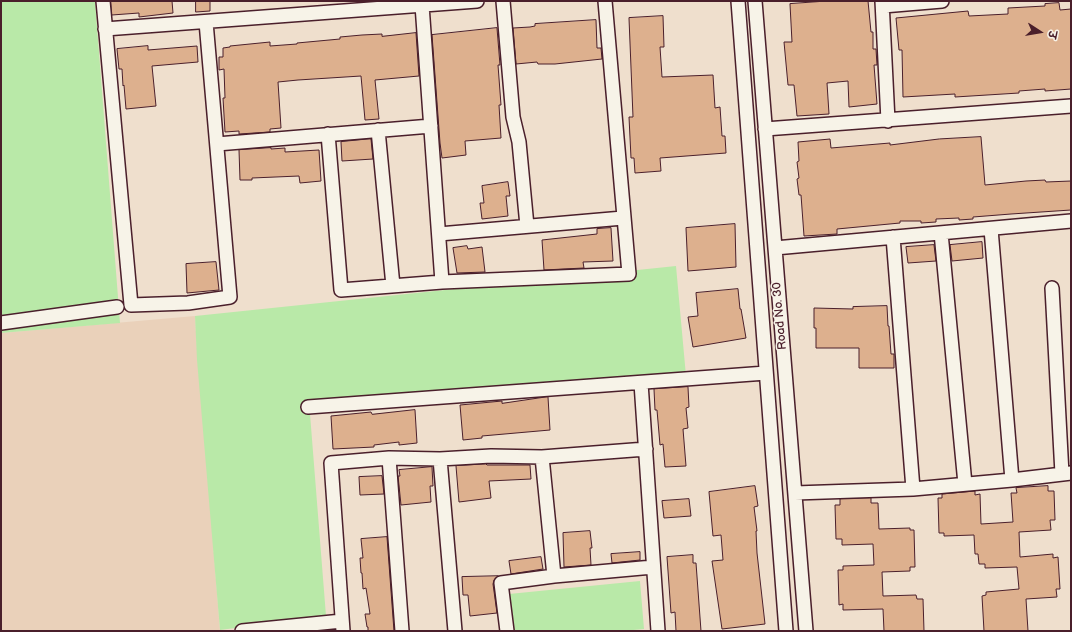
<!DOCTYPE html>
<meta charset="utf-8">
<style>
body{margin:0}
#map{position:relative;width:1072px;height:632px;overflow:hidden;background:#efdfcd;font-family:"Balsamiq Sans","Playpen Sans Deva",sans-serif}
canvas{display:block}
.frame{position:absolute;inset:0;border:2px solid #4a1f2b;pointer-events:none}
.north{position:absolute;left:1020px;top:12px;width:40px;height:40px;-webkit-text-stroke:3px #f7f3e8;paint-order:stroke;rotate:102deg;font-size:11px;font-weight:700;line-height:16px;text-align:center;color:#4a1f2b}
.north::after{content:'';display:block;margin:auto;width:14px;height:18px;background:#4a1f2b;clip-path:polygon(50% 0,100% 100%,50% 72%,0 100%)}
</style>
<div id="map">
<canvas width="1072" height="632"></canvas>
<div class="frame"></div>
<div class="north">उ</div>
</div>
<script>
const ctx = document.querySelector('canvas').getContext('2d');
ctx.lineJoin = 'round';
function fillPath(path, color) { ctx.fillStyle = color; ctx.fill(path, 'evenodd'); }
function stroke(path, color, width, dash) { ctx.strokeStyle = color; ctx.lineWidth = width; ctx.lineCap = dash ? 'butt' : 'round'; ctx.setLineDash(dash || []); ctx.stroke(path); }
function write(font, color, halo, rows, align = 'center') {
  ctx.font = font + ' "Balsamiq Sans",sans-serif'; ctx.lineWidth = 3; ctx.setLineDash([]); ctx.textBaseline = 'middle'; ctx.strokeStyle = halo; ctx.fillStyle = color; for (const [text, x, y, turn = 0] of rows) {
    ctx.save(); ctx.translate(x, y); ctx.rotate((+turn || 0) * Math.PI / 180); ctx.textAlign = isNaN(turn) ? turn : align; if (halo) ctx.strokeText(text, 0, 0); ctx.fillText(text, 0, 0); ctx.restore();
  }
}
fillPath(new Path2D(`
 M195 316 198 365 204 425 220 631H1V333Z`), '#ead1ba');
fillPath(new Path2D(`
 M1 1H95L120 323 1 333Z
 M676 266 686 376 310 414 326 616 220 630 197 360 195 316Z
 M640 581 644 629 623 631H513L509 594Z`), '#b9e9a8');
const building = new Path2D(`
 M111 1H172L173 13 139 17V13L112 15Z
 M196 1H210V11L196 12Z
 M827 1H868L871 32H873V49H876L877 65H874L877 104 849 107 848 81 827 83 829 114 797 116 794 85H788L784 42H792L790 4Z
 M1059 3 1060 10 1071 9V89L1045 91V89L1019 91V93L955 97V94L903 97 902 50H899L896 18 968 11 969 16 1008 14V8L1045 6V4Z
 M663 16 664 47H660L662 77 713 75 715 108 720 107 722 136H725L726 153 660 158 661 171 635 173 634 158H631L629 117H633L629 18Z
 M596 20 597 48H601L602 59 555 64H538L537 62 516 64 513 28 530 27 535 26V24Z
 M497 28 500 65H498L501 105H499L501 138 465 141 466 155 442 158 440 143 432 35Z
 M416 33 419 76 375 80 379 119 365 120 361 76 298 80 278 82 281 128 270 129V132L239 134V131L225 132 223 98H225L224 69 219 70V57H223V48L230 47V46L270 42V46L297 44V43L340 39V37L362 35 382 34V36Z
 M148 46V50L197 46 198 62 152 66 156 106 126 109 124 85 123 86 122 69H119L117 49Z
 M981 137 985 185 1026 181 1045 180 1046 182 1071 181V210L1011 214 973 217V219L959 220V218L936 219V222L921 223V221H900V223L837 229V234L804 236 801 195H799L797 179 799 178 797 162 799 161 798 142 830 139 831 148 890 143V145L939 139Z
 M371 139 373 159 342 161 341 142Z
 M271 148V149L285 148V152L319 150 321 181 300 183 299 176 252 178V180H240L239 150Z
 M508 182 510 196H506L508 216 482 219 480 203H484L482 186Z
 M735 224 736 267 688 271 686 228Z
 M611 228 613 261 583 262 584 268 544 270 542 240 597 234V229Z
 M982 242 983 258 952 261 950 245Z
 M934 245 936 261 908 263 906 247Z
 M467 246 468 249 482 247 485 272 457 273 453 248Z
 M216 262 219 290 187 293 186 264Z
 M738 289 740 309H741L746 338 693 347 688 317 698 316 696 293Z
 M887 306 888 326H889L891 354H894V368H859V348H816V328H814V308L853 309V307Z
 M688 387 689 407 686 408 688 428 683 429 686 466 665 467 663 444 660 445 657 410H655L654 389Z
 M548 397 550 430 482 436V438L463 440 460 405 502 401V403Z
 M415 410 417 443 399 445V442L374 445V447L333 449 331 416 371 412 372 414Z
 M486 464 487 465H530L531 479 489 481 491 498 459 502 456 466Z
 M432 467 433 486H430L431 502 401 505 398 476H400L399 470Z
 M382 476 384 494 360 495 359 477Z
 M755 486 758 506 754 507 757 531H756L757 553 765 624 722 629 712 561 723 560 721 535 713 536 709 492Z
 M1048 486V491H1054L1055 520H1050L1051 530 1019 532 1020 557 1053 554V558L1058 557 1060 589H1056L1057 597 1026 599 1028 631H984L982 596 986 595V592L1019 589 1017 567 985 568V564H979L978 554H975L974 535 944 536V533H939L938 498H942V494L975 491V495L980 494 981 524 1013 522 1011 493H1017L1016 488Z
 M871 498V503H878L879 529 910 528V530H914L915 567H910V571L882 572 883 596 916 595 917 599H923L924 631H884L883 609 843 610V604L839 605 838 570H843V566L874 565 873 544 842 545V539H836L835 505H840V499Z
 M689 499 691 516 664 518 662 501Z
 M590 531 592 548H590L591 565 564 567 563 533Z
 M387 537 394 631H368V627H367L365 614H370L366 588 363 589 362 573H361L360 558H363L361 539Z
 M640 552V560L612 563 611 554Z
 M693 555V563H696L701 631H676L675 612 671 613 667 557Z
 M541 557 543 569 511 574 509 561Z
 M498 576 494 580 493 584 497 613 470 616 468 595H463L462 577Z`);
fillPath(building, '#ddb08e');
stroke(building, '#4a1f2b', 1);
const minor = new Path2D(`
 M103 1 131 305 188 303 230 297 206 22
 M503 1 513 117 519 142 527 226
 M738 1 786 631
 M755 1 806 631
 M882 1 888 121
 M422 5 442 282 629 274 605 1
 M883 6 942 1
 M105 29 477 1
 M765 129 1071 106
 M378 130 393 286
 M328 134 341 290 442 282
 M217 144 431 126
 M991 229 1012 480
 M941 233 965 484
 M439 234 623 218
 M893 237 913 489
 M775 248 1071 221
 M1052 288 1062 474
 M1 323 117 307
 M641 383 658 631
 M308 407 766 373
 M542 457 554 576
 M389 458 402 631
 M440 459 455 631
 M795 493 913 489 1012 480 1071 473
 M242 631 342 621
 M343 631 331 463 389 458 440 459 491 456 542 457 646 449
 M507 631 501 583 554 576 653 567`);
stroke(minor, '#4a1f2b', 16);
stroke(minor, '#f7f3e8', 13);
write('12px', '#4a1f2b', '#f7f3e8', [
 ["Road No. 30",780,316,-95]
]);
</script>
